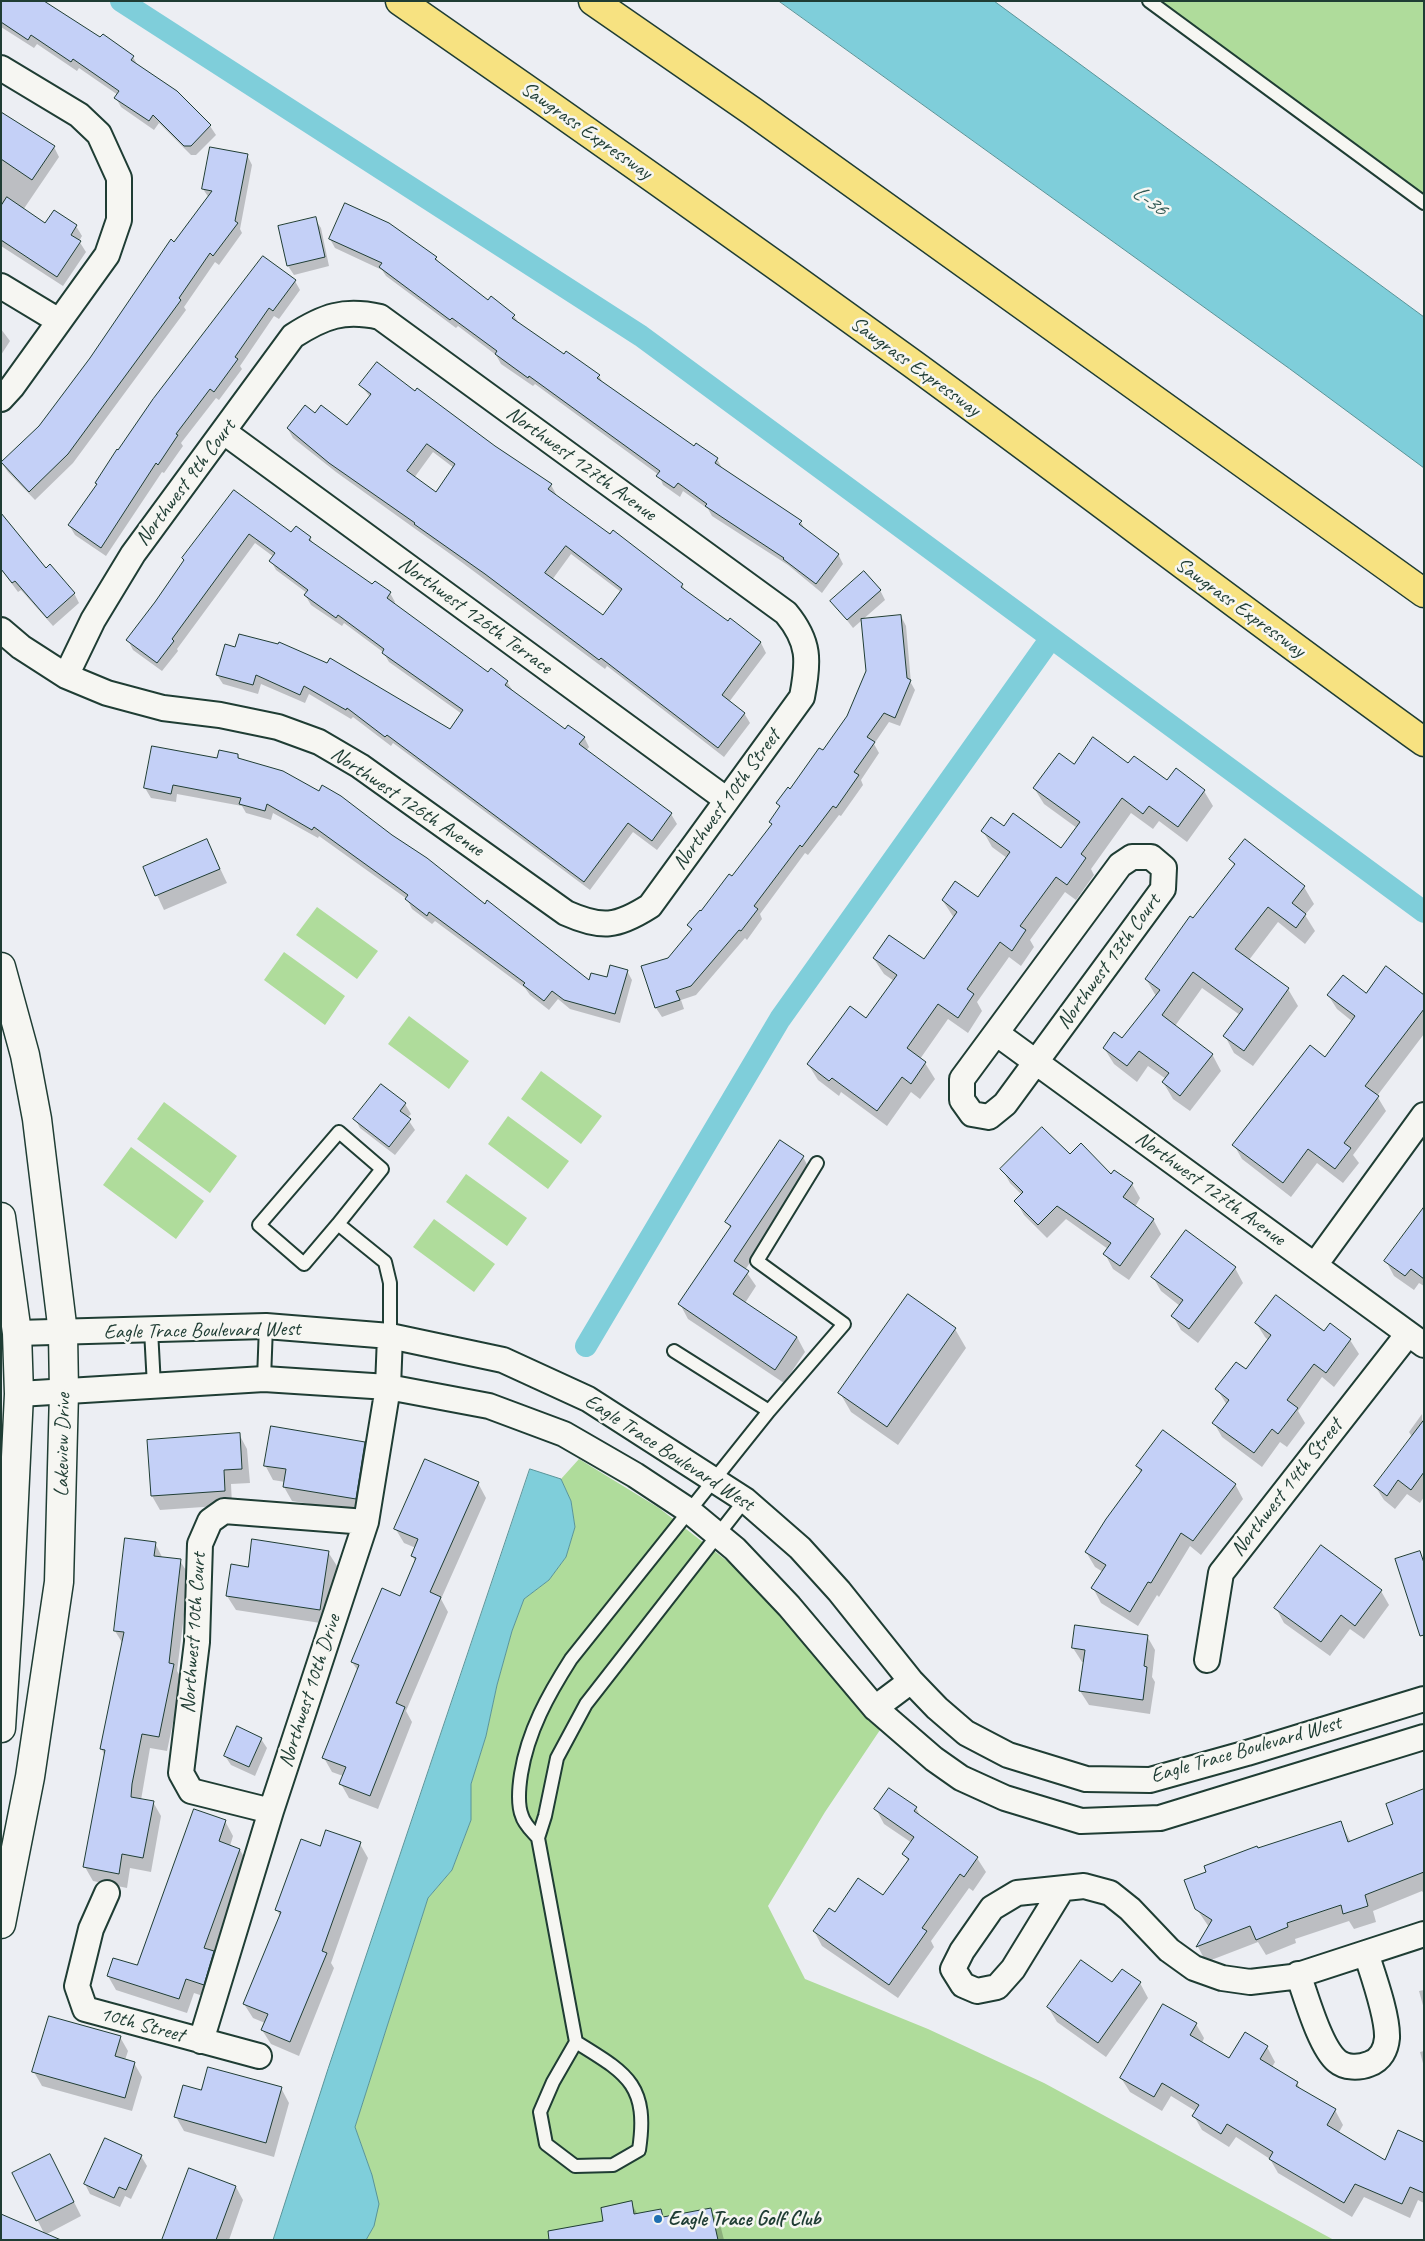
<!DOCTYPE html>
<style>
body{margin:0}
#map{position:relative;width:1425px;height:2241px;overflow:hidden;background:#eceef3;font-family:Caveat,sans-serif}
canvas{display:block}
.frame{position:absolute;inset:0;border:2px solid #1f3d34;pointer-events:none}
</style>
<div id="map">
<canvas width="1425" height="2241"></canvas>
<div class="frame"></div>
</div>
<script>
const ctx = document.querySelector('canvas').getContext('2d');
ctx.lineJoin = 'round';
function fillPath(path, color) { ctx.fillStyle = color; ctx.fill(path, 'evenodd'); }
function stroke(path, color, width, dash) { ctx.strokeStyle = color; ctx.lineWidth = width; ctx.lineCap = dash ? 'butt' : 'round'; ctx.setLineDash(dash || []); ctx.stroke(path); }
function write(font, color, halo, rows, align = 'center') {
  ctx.font = font + ' Caveat,sans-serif'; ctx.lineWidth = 5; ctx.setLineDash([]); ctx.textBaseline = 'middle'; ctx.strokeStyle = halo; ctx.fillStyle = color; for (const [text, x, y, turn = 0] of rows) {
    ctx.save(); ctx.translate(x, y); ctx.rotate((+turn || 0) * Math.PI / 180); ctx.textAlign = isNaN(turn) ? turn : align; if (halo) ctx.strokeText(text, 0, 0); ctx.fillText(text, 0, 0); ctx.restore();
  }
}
fillPath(new Path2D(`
 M1149 1H1424V203Z
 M317 907 378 951 357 979 296 935Z
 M284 952 345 996 325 1025 264 980Z
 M409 1016 469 1061 449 1089 388 1044Z
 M541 1071 602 1116 581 1144 521 1099Z
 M164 1102 237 1156 210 1193 137 1139Z
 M508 1116 569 1161 548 1189 488 1144Z
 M131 1147 204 1201 176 1239 103 1185Z
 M466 1174 527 1218 507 1246 446 1202Z
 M434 1219 495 1264 474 1292 413 1247Z
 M579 1459 659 1508 785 1606 880 1730 825 1812 768 1906 805 1979 928 2029 1044 2083 1334 2240H366L374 2226 372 2175 355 2127 428 1898 452 1870 471 1820V1784L486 1736 497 1685 512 1631 524 1599 549 1580 566 1557 575 1527 571 1501 561 1479Z`), '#afdc9b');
const water = new Path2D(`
 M779 1H994L1424 317V468L1290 369Z
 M530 1469 561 1479 571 1501 575 1527 566 1557 549 1580 524 1599 512 1631 497 1685 486 1736 471 1784V1820L452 1870 428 1898 355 2127 372 2175 379 2204 374 2226 366 2240H273L328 2069Z`);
fillPath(water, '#7fceda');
stroke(water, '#599498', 1);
fillPath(new Path2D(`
 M1 1 133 57 138 66 176 92 210 126 216 135 196 155H191L159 123 154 130 121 107 116 98 118 95 79 68 77 71 37 44 34 48 1 27Z
 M1 113 54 147 59 157 23 210 46 225 55 212 76 226 82 236 79 241 86 252 63 286 1 246Z
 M247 155 252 165 240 229 242 233 219 265 215 262 184 307 186 310 73 463 35 500 8 472 2 463 40 427 209 198 203 189Z
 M315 219 321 228 329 266 294 275 288 266 280 227Z
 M330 239 436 258 440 264 489 301 514 316 520 325 564 356 599 376 604 385 695 448 717 459 722 468 801 522 805 530 838 554 843 564 822 593 788 565 712 516 708 509 683 491 680 497 663 485 659 475 535 384 533 386 501 364 496 355 458 326 456 328 386 276 382 270 335 248Z
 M263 258 295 281 300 290 279 319 274 316 240 366 242 369 219 400 216 398 181 443 183 446 164 473 162 472 106 556 75 535 69 525Z
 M1 329 10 341 1 355Z
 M361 385 415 392 551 485 556 494 555 495 610 536 614 532 682 585 687 593 728 622 730 620 761 643 766 653 729 702 744 713 750 723 724 757 607 666 605 669 460 561 336 472 293 438 288 429 316 414 347 427 370 397ZM433 452 454 468 437 494 414 478ZM571 554 621 592 604 617 552 580Z
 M234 492 291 534 296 528 310 538 314 545 373 586 390 593 395 602 394 604 488 674 491 670 507 682 513 691 565 731 584 737 589 747 586 751 671 814 677 824 657 850 633 832 590 890 393 743 391 746 353 717 351 719 309 694 305 703 261 684 258 694 223 684 217 675 226 645 451 731 462 714 389 662 383 652 344 623 342 626 311 605 305 595 307 593 276 570 271 561 274 557 255 543 177 649 178 651 162 671 133 650 128 640Z
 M1 514 45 570 74 593 79 603 53 626 21 590 18 592 1 569Z
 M880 590 885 600 853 628 832 601Z
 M901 616 906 626 911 683 915 690 900 726 889 722 874 744 879 753 861 780 863 785 841 816 839 815 808 855 805 853 760 914 762 919 747 940 745 938 696 995 681 1000 684 1009 662 1017 656 1008 643 967 668 959 692 931 689 925 733 878 773 825 770 822 781 808 778 803 824 752 849 716Z
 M238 755 240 760 485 906 589 982 608 979 627 971 632 980 620 1023 570 1009 558 999 549 1010 530 995 525 988 435 921 432 924 412 909 407 899 319 836 318 838 273 813 271 820 246 813 242 806 177 794 176 802 151 798 145 788 218 759Z
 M1129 765 1167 782 1204 791 1213 806 1187 842 1159 821 1153 829 1131 813 1091 869 1094 875 1076 900 1065 892 1030 940 1034 947 1021 966 1009 957 977 1002 982 1011 968 1033 948 1019 920 1059 925 1063 935 1079 920 1099 911 1092 887 1126 841 1092 839 1096 818 1080 808 1064 866 1019 894 981 884 974 874 959 924 961 954 918 943 901 978 898 1007 858 992 847 983 831 1004 827 1061 850 1077 828 1044 804 1034 788 1074 766Z
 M207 841 227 883 164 910 144 867Z
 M1245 841 1304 887 1314 904 1305 915 1315 931 1305 944 1278 922 1249 960 1288 989 1298 1006 1253 1066 1234 1053 1225 1036 1240 1015 1202 988 1175 1026 1212 1054 1221 1071 1190 1111 1173 1099 1163 1082 1166 1079 1148 1066 1137 1082 1114 1064 1104 1048 1123 1040 1156 996 1146 979 1235 867 1231 859Z
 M1366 994 1424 997V1034L1377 1096 1386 1111 1353 1155 1359 1163 1343 1183 1317 1163 1291 1197 1242 1159 1234 1145 1325 1059 1353 1022 1337 1009 1328 995Z
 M381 1085 405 1104 411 1114 407 1118 415 1130 395 1155 360 1128 355 1119Z
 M1069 1156 1132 1184 1140 1198 1135 1207 1153 1219 1161 1234 1129 1280 1113 1269 1105 1254 1108 1249 1066 1219 1047 1238 1024 1215 1016 1201 1022 1195 1010 1183 1002 1169Z
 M803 1157 811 1172 745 1270 756 1286 745 1303 797 1337 805 1352 784 1383 688 1319 680 1304 731 1229 727 1222Z
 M1424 1210V1286L1419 1283 1414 1290 1394 1276 1386 1261Z
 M1187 1232 1235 1268 1243 1283 1198 1343 1181 1330 1173 1316 1180 1306 1161 1291 1153 1277Z
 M1256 1323 1324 1333 1330 1325 1350 1340 1359 1354 1334 1387 1322 1377 1298 1411 1305 1423 1287 1447 1280 1442 1262 1467 1222 1437 1214 1423 1227 1405 1217 1389 1246 1371 1269 1341 1265 1337Z
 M955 1329 966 1348 898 1445 851 1412 840 1393Z
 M1422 1414 1424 1497 1420 1503 1407 1494 1395 1509 1384 1500 1375 1486 1412 1437 1409 1432Z
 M239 1434 247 1449 250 1483 231 1484 232 1505 160 1510 152 1496Z
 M364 1443 373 1458 364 1513 292 1501 284 1487 285 1482 273 1480 265 1465Z
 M1137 1466 1235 1484 1243 1499 1201 1555 1190 1546 1159 1597 1157 1595 1138 1626 1101 1603 1093 1588 1103 1572 1095 1567 1086 1552 1141 1473Z
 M478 1483 486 1498 441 1599 448 1612 406 1711 412 1722 378 1809 349 1798 341 1784 343 1776 332 1772 324 1758 358 1671 352 1662 400 1597 416 1562 412 1556 416 1548 404 1543 395 1528Z
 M155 1543 163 1559 180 1561 189 1575 177 1671 182 1679 167 1751 150 1748 141 1800 153 1802 161 1816 151 1872 130 1868 127 1888 93 1881 85 1867 105 1756 101 1748 123 1644 115 1631Z
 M328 1552 337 1566 327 1624 236 1610 227 1596 249 1568Z
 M1381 1591 1389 1605 1364 1639 1350 1629 1330 1656 1284 1623 1276 1608Z
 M1147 1636 1155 1650 1152 1677 1155 1682 1150 1714 1089 1705 1080 1691 1084 1662H1082L1073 1648Z
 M261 1739 267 1748 255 1776 231 1765 225 1756Z
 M889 1789 916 1808 922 1819 977 1858 986 1872 973 1891 969 1888 931 1941 934 1947 898 1998 822 1946 814 1931 835 1913 883 1897 908 1861 904 1854 912 1843 884 1824 876 1809Z
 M1424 1798V1894L1422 1891 1373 1911 1376 1922 1354 1929 1349 1921 1295 1939 1296 1943 1266 1955 1258 1942 1206 1962 1198 1947 1209 1927 1196 1908 1207 1872 1258 1849 1340 1822 1351 1842 1395 1824Z
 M225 1821 233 1836 230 1846 240 1850 248 1864 212 1999 194 1993 187 2013 116 1990 108 1976 138 1966Z
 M360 1844 368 1858 331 1963 334 1968 299 2056 271 2044 262 2030 265 2023 253 2018 244 2004 280 1916 277 1910 321 1847Z
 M1140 1983 1148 1998 1106 2057 1057 2022 1048 2007 1112 1984Z
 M1424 1990V2009L1419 1991Z
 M1196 2024 1204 2038 1202 2043 1229 2059 1267 2047 1275 2062 1272 2067 1297 2083 1301 2090 1335 2110 1343 2125 1338 2134 1385 2161 1424 2143V2203L1418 2200 1410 2218 1364 2197 1352 2217 1278 2173 1270 2159 1236 2137 1229 2147 1202 2130 1194 2116 1197 2112 1171 2096 1162 2111 1130 2092 1121 2078Z
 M120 2037 128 2051 125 2060 134 2063 142 2077 132 2111 42 2086 34 2072Z
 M1424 2051V2067L1420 2052Z
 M281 2088 289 2103 274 2157 184 2131 176 2117 202 2091Z
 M141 2156 147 2166 131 2199 125 2196 120 2207 90 2194 85 2184Z
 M58 2170 81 2216 45 2235 14 2174Z
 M236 2187 243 2200 229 2240H163Z
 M631 2203 638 2215 660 2211 664 2218 710 2209 721 2228 724 2240H562L605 2222Z`), '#0003');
stroke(new Path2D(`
 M121 1 641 336 1424 912
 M586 1346 780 1019 1051 638`), '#7fceda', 22);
const building = new Path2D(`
 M1 1H44L100 37 103 34 134 56 131 60 177 91 211 125 191 146H184L153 115 149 121 114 98 119 91 73 59 71 62 31 35 28 40 1 22Z
 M1 112 55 146 32 180 1 159Z
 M210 147 248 154 235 221 238 223 213 256 210 253 179 298 181 300 68 454 29 492 1 462 39 426 90 358 171 239 174 242 212 191 202 189Z
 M7 197 45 223 54 210 77 225 71 235 81 241 57 277 1 240V206Z
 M345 203 389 223 437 257 435 259 488 300 491 296 515 315 512 318 564 354 566 351 600 375 597 378 694 446 696 443 718 458 715 463 802 521 799 524 839 554 816 584 783 559 784 558 705 506 707 504 678 483 674 488 656 476 660 471 529 376 528 378 495 354 497 351 452 318 450 320 379 267 382 263 329 239Z
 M316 217 325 257 287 266 278 226Z
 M263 256 296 280 273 311 269 308 235 357 238 359 214 392 210 389 176 434 178 435 158 465 156 463 101 548 68 525 97 484 95 483 117 449 118 450 153 399Z
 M377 362 415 391 417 388 495 446 552 484 548 489 610 534 613 530 683 584 681 587 728 621 730 618 761 642 722 695 745 713 718 748 601 658 599 660 485 574 414 524 415 523 329 463 287 428 305 405 315 413 321 405 347 425 371 394 359 385ZM427 444 455 464 436 492 407 471ZM566 546 622 589 603 615 545 573Z
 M234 490 291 532 296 526 311 537 309 540 372 584 375 581 391 592 387 598 488 672 491 668 508 681 505 685 565 729 568 725 585 737 579 744 672 813 652 841 628 823 584 882 387 735 385 737 347 708 346 710 304 686 300 695 256 675 253 685 216 675 225 644 235 647 239 634 278 644 279 642 327 663 330 658 450 729 463 710 382 653 384 649 338 615 336 618 304 595 308 590 269 561 275 553 249 534 172 639 174 641 157 663 126 640 155 602 184 560 182 558Z
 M1 513 46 568 50 564 75 593 47 618 15 581 12 583 1 569Z
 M864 571 881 590 847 620 830 601Z
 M901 615 907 678 911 680 895 718 884 713 867 737 875 742 854 772 859 775 836 808 833 806 802 847 800 845 754 906 758 909 741 931 739 930 691 986 676 991 680 1000 655 1008 641 966 668 958 692 929 687 925 700 910 701 911 729 874 732 876 772 824 769 822 780 806 776 803 788 787 790 789 819 748 823 750 847 716 866 671 861 619Z
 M1093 737 1128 763 1134 756 1167 780 1176 768 1205 790 1178 827 1149 806 1143 814 1122 798 1081 854 1086 858 1067 885 1056 877 1020 926 1026 930 1012 951 1000 942 967 989 974 994 958 1018 938 1004 907 1048 926 1062 911 1084 902 1077 877 1111 832 1078 829 1081 807 1064 850 1006 866 1018 897 975 873 958 889 935 924 959 957 912 942 900 955 881 978 897 1010 852 981 831 991 817 1004 826 1013 813 1061 848 1080 822 1033 788 1059 753 1074 764Z
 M152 746 217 758 219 750 238 754V758L283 771 319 791 322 785 341 796 392 835 427 858 485 904 487 900 589 980 591 973 607 977 610 965 628 970 615 1014 564 1000 552 991 544 1001 523 985 525 983 429 912 427 916 405 899 408 895 314 827 312 830 267 804 265 811 239 804 241 798 173 785 171 794 144 788Z
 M207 839 220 869 155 896 143 867Z
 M1245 839 1305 886 1292 903 1306 914 1296 928 1268 907 1235 949 1289 988 1244 1051 1223 1036 1243 1009 1193 972 1162 1015 1213 1054 1180 1096 1162 1082 1169 1073 1139 1051 1127 1066 1103 1048 1114 1032 1122 1038 1160 990 1145 979 1190 916 1193 918 1235 864 1229 859Z
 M1386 966 1424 995V1009L1365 1086 1379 1096 1344 1143 1351 1148 1335 1169 1308 1149 1283 1183 1232 1145 1310 1045 1325 1057 1355 1016 1327 995 1343 975 1366 993Z
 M381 1084 406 1103 400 1111 411 1119 389 1147 353 1119Z
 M1042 1127 1070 1154 1081 1143 1111 1174 1114 1170 1133 1183 1123 1197 1154 1219 1120 1266 1103 1254 1111 1243 1057 1206 1038 1225 1014 1201 1023 1192 1000 1169Z
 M780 1140 804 1156 734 1261 749 1271 733 1294 797 1337 775 1370 678 1304 731 1226 725 1222Z
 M1424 1207V1279L1411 1269 1405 1276 1384 1261Z
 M1186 1230 1236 1267 1189 1329 1171 1316 1183 1300 1151 1277Z
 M908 1294 956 1328 887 1427 838 1393Z
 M1276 1295 1324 1331 1330 1323 1351 1339 1326 1373 1314 1364 1287 1400 1298 1408 1278 1434 1272 1429 1254 1453 1212 1423 1229 1400 1215 1389 1236 1362 1246 1369 1271 1335 1255 1323Z
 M1424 1420V1472L1411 1490 1398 1480 1387 1496 1374 1486Z
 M271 1426 365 1442 356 1499 283 1487 286 1469 264 1466Z
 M1163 1430 1236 1484 1193 1541 1181 1533 1151 1583 1148 1582 1130 1612 1091 1588 1106 1565 1085 1552 1106 1519 1142 1470 1136 1466Z
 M240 1433 242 1469 224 1470 225 1491 151 1496 147 1440Z
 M425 1459 479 1482 430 1592 441 1597 396 1703 405 1707 370 1796 339 1784 346 1767 322 1758 359 1665 351 1662 382 1588 400 1596 416 1558 411 1556 418 1539 394 1529Z
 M125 1538 156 1542 154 1556 181 1559 169 1663 174 1664 159 1737 142 1734 132 1784 131 1797 154 1801 143 1858 122 1854 119 1874 83 1867 105 1750 100 1749 124 1632 114 1631Z
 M252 1539 329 1551 320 1610 226 1596 231 1564 248 1567Z
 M1321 1545 1382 1590 1355 1626 1341 1615 1321 1642 1274 1608Z
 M1420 1551 1424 1563V1635L1420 1636 1395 1559Z
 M1075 1625 1148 1635 1144 1666 1147 1667 1143 1700 1079 1691 1085 1650 1072 1648Z
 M237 1726 262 1738 249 1767 224 1756Z
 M889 1788 917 1807 914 1811 978 1857 964 1877 960 1874 922 1928 927 1931 889 1985 813 1931 829 1908 835 1912 858 1878 883 1895 909 1859 902 1854 914 1837 874 1809Z
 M1424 1789V1872L1365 1895 1368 1906 1343 1914 1341 1905 1287 1923 1288 1927 1256 1940 1250 1926 1196 1947 1212 1920 1195 1909 1184 1880 1206 1872 1204 1866 1257 1846 1258 1848 1341 1821 1348 1842 1393 1824 1386 1804Z
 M194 1809 226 1820 219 1841 240 1849 204 1948 214 1951 204 1985 186 1979 179 1999 107 1976 113 1958 137 1965Z
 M326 1830 361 1842 322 1951 327 1953 290 2042 261 2030 268 2014 243 2004 281 1912 275 1910 301 1839 320 1846Z
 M1081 1960 1112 1982 1122 1969 1141 1982 1098 2043 1047 2007Z
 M1163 2004 1197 2023 1190 2035 1229 2058 1245 2032 1268 2046 1260 2059 1298 2082 1296 2086 1336 2109 1327 2125 1385 2160 1398 2130 1424 2142V2193L1410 2187 1402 2204 1355 2184 1344 2203 1269 2159 1273 2152 1227 2124 1221 2134 1192 2116 1199 2105 1162 2083 1154 2097 1120 2078Z
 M49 2016 121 2036 115 2056 135 2062 125 2098 32 2072Z
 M208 2067 282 2087 266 2143 174 2117 183 2085 201 2090Z
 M105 2138 142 2155 126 2190 119 2187 114 2198 84 2184Z
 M50 2154 74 2202 36 2221 12 2173Z
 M189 2168 236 2186 216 2240H162Z
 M632 2201 634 2214 661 2209 663 2217 711 2208 718 2240H549L548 2231 603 2221 601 2208Z
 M1 2214 61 2240H1Z`);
fillPath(building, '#c4d0f7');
stroke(building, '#1f3d34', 1);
const lane = new Path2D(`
 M1149 1 1424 203
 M338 1224 382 1169 339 1132 259 1225 304 1264 338 1224 385 1262 390 1283V1336
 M151 1330 154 1386
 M264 1379 266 1326
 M769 1411 844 1324 757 1261 817 1163
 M538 1838 545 1816 557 1758 586 1704 745 1500
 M576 2042C626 2073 649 2084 639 2150L613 2165 575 2166 546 2144 540 2112 553 2082 576 2042 538 1838C533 1832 524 1824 522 1816 517 1804 519 1787 521 1774 528 1731 548 1695 571 1659L769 1411 674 1351`);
const street = new Path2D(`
 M1 68 79 115 99 134 119 178V220L107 255 12 387 1 399
 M1 286 59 321
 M224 432 727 800
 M1 630 21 647 66 676 107 693 163 708 220 715 278 727 319 742 360 766 566 913C602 929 617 927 650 906L802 697C809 661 810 642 786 613L380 317C344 309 324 316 293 336L133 554 93 620 66 676
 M1132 857H1151L1164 868 1163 889 1005 1104 989 1117 972 1114 962 1100V1079L1120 865Z
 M996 1033 1424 1345
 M1315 1265 1424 1115
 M17 1333 266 1326 390 1336 503 1360 588 1399 745 1500 800 1548 839 1591 911 1681 937 1708 966 1733 1008 1755 1086 1779 1150 1780 1247 1753 1424 1699
 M19 1394 264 1379 388 1387 489 1406 564 1434 635 1475 688 1510 735 1549 789 1606 875 1708 934 1759 961 1778 1005 1798 1081 1821 1160 1818 1424 1737
 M1207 1660 1221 1573 1408 1334
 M875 1708 911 1681
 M271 1811 191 1791 181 1773 197 1642 200 1544 210 1521 224 1511 366 1522
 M1062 1889 1013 1969 997 1987 977 1991 963 1985 953 1969 962 1951 992 1908 1017 1893 1084 1886 1110 1893 1130 1909 1169 1950 1194 1968 1222 1978 1250 1982 1292 1977 1424 1934
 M107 1893 91 1929 77 1986 85 2009 259 2056
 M1298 1974C1306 1996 1320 2047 1337 2061 1345 2068 1359 2068 1369 2064 1381 2060 1386 2049 1387 2038 1388 2016 1373 1975 1366 1953
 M201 2041 271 1811 366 1522 388 1387 390 1336`);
const secondary = new Path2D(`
 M1 967 25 1055 37 1119 63 1333 64 1392 59 1582 30 1777 1 1924
 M1 1217 17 1333 19 1394 9 1604 1 1728`);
const highway = new Path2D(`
 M400 1C572 120 743 241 913 364 1084 489 1252 618 1424 742
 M593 1 752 111 1424 593`);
stroke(lane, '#1f3d34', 16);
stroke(street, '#1f3d34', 28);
stroke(secondary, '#1f3d34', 31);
stroke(highway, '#1f3d34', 31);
stroke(lane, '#f6f6f2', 12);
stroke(street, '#f6f6f2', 24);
stroke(secondary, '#f6f6f2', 28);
stroke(highway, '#f7e281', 28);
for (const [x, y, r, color] of [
 [658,2219,5,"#1f6fb2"]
]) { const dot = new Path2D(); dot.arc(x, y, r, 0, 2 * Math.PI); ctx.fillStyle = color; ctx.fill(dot); stroke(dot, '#f6f6f2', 2); }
write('21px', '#1f3d34', '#f6f6f2', [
 ["Sawgrass Expressway",586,131,35],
 ["Sawgrass Expressway",915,367,36],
 ["Northwest 127th Avenue",581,464,36],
 ["Northwest 9th Court",186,483,-53],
 ["Sawgrass Expressway",1240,608,36],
 ["Northwest 126th Terrace",475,616,36],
 ["Northwest 10th Street",727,800,-54],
 ["Northwest 126th Avenue",407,802,34],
 ["Northwest 13th Court",1109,962,-54],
 ["Northwest 127th Avenue",1210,1189,36],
 ["Eagle Trace Boulevard West",202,1331,-1],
 ["Lakeview Drive",63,1445,-89],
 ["Eagle Trace Boulevard West",669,1453,33],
 ["Northwest 14th Street",1287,1488,-52],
 ["Northwest 10th Court",194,1633,-86],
 ["Northwest 10th Drive",310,1691,-72],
 ["Eagle Trace Boulevard West",1246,1750,-16],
 ["10th Street",142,2025,15]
]);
write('bold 21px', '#1f3d34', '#f6f6f2', [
 ["Eagle Trace Golf Club",668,2219]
], 'left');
write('italic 22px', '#325a55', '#f6f6f2', [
 ["L-36",1149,201,36]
]);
</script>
